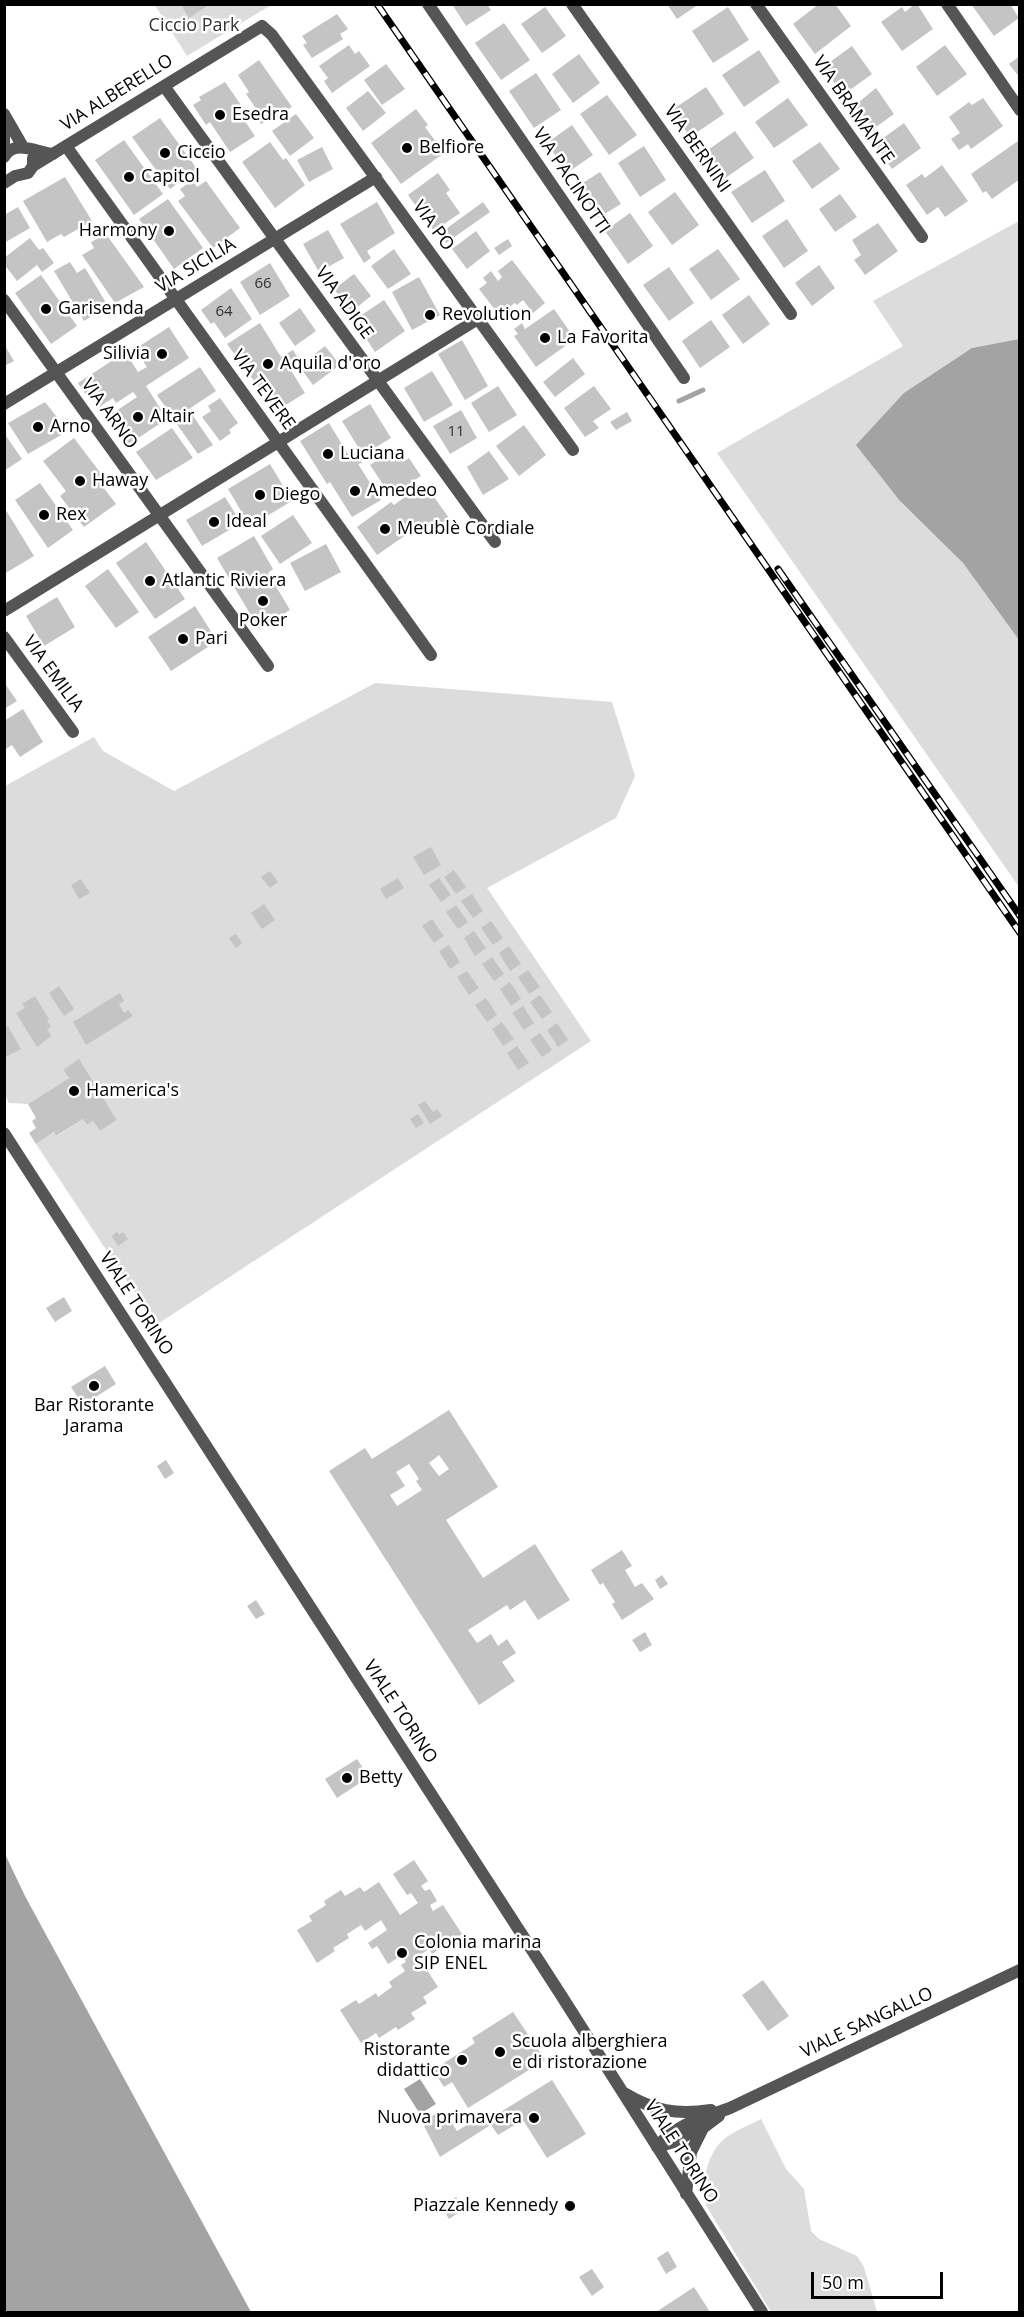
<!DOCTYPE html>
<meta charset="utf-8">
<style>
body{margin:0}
#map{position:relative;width:1024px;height:2317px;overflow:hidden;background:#fff;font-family:"Open Sans",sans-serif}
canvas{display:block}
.frame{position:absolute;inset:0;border:6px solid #000;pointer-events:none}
.scale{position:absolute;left:811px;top:2272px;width:132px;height:27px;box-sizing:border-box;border:3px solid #000;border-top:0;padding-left:8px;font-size:18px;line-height:21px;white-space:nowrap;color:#000;-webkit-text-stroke:4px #fff;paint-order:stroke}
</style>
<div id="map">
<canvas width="1024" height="2317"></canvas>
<div class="frame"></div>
<div class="scale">50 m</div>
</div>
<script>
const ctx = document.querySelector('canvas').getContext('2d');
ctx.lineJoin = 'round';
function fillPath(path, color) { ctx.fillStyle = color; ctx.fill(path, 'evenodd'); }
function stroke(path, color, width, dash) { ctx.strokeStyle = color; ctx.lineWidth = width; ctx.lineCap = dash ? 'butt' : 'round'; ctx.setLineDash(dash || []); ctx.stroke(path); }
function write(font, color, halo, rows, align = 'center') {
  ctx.font = font + ' "Open Sans",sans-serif'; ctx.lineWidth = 5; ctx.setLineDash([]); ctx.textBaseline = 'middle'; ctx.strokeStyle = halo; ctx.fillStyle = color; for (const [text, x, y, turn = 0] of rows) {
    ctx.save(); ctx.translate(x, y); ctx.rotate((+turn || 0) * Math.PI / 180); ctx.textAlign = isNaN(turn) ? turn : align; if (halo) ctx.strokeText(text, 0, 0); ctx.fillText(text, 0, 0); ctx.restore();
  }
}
fillPath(new Path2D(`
 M155 5H271L187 56Z
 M1019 221V339L972 348 900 501 963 563 1019 640V887L717 453 903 346 873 301Z
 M375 683 612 702 635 776 616 818 487 888 591 1041 156 1325 36 1144 54 1132 57 1136 83 1119 87 1125 93 1121 100 1131 117 1120 79 1060 63 1070 69 1078 28 1104 9 1103 5 1095V786L94 737 103 751 174 791Z
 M761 2119 786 2169 804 2189 811 2231 819 2239 857 2256 864 2267 877 2312H771L707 2207C699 2188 707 2154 723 2140 733 2131 748 2126 761 2119Z`), '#dcdcdc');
fillPath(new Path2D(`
 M1019 339H1020L1019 640 963 563 900 501 856 445 904 393 972 348Z
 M5 1854 25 1896 251 2312H5Z
 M420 2079 436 2104 420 2114 404 2089Z`), '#a3a3a3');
stroke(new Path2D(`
 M679 401 703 390`), '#a3a3a3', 5);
fillPath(new Path2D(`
 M181 4H210L189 18Z
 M452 4H487L491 10 466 26Z
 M667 4H699L677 19Z
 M819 4H835L851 26 815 54 793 24Z
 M915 4H917L933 29 902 51 881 22 902 7 905 12Z
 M971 4H1010L1019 18 994 36Z
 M545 7 566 36 542 53 521 24Z
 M728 7 749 40 713 63 692 31Z
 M337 14 348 29 340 34 343 39 312 58 303 45 307 43 302 36Z
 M504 23 530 60 501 80 475 43Z
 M349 45 355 54 359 51 370 66 332 93 324 81 328 78 319 66Z
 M945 45 967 74 937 96 916 67Z
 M852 46 872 74 843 95 823 67Z
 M759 50 780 82 744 107 722 75Z
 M579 54 600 83 573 103 552 74Z
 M1020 56V78L1009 64Z
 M259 60 292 107 261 124 255 115 259 113 246 94 249 92 238 75Z
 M386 64 405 89 382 105 364 80Z
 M536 73 561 110 534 128 509 91Z
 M225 82 241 105 236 108 255 136 230 152 210 122 206 125 193 105 201 100 199 97Z
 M706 87 724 114 690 137 672 110Z
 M876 88 894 114 869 132 860 119 863 117 854 106Z
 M368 91 386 113 363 131 346 108Z
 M607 95 637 135 609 155 580 114Z
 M788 98 808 125 774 148 755 122Z
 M983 98 1003 126 971 149 968 144 959 150 951 139 960 133 949 117 969 102 972 105Z
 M416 109 428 125 425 127 444 153 401 184 371 143Z
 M296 114 314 138 290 156 272 131Z
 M160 118 197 169 170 189 132 137Z
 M904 123 921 148 892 169 875 144Z
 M572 125 593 155 567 173 547 143Z
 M735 131 754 158 721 181 702 154Z
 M124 140 163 194 134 215 95 160Z
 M1018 141 1020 143V179L992 199 986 191 983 193 971 174Z
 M270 142 283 160 286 158 305 185 275 208 242 162Z
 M820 142 840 169 812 189 792 161Z
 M644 146 666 180 640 197 618 163Z
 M322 147 333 169 309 182 297 160Z
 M942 165 968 201 945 217 938 207 927 215 906 185 922 174 925 178Z
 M765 170 785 201 752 223 731 192Z
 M600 172 621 204 598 218 578 186Z
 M438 173 450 190 446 193 460 213 434 231 408 195Z
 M65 177 92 221 64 237 61 234 47 242 23 201Z
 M193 180 197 187 206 181 240 228 213 248 178 201 185 196 180 189Z
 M675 192 699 225 672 245 648 212Z
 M840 194 857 217 835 232 819 209Z
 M168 199 203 248 174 269 139 219Z
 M377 202 395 233 367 251 371 258 364 263 340 224Z
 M483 202 490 212 446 243 439 234Z
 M18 207 30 228 4 243V215Z
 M630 213 653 246 628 264 605 231Z
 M787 219 808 251 784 268 762 236Z
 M878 223 898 251 865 275 854 260 861 255 852 240Z
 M328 230 344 258 319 272 303 244Z
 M476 231 490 251 467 269 452 249Z
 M106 234 144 287 115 303 82 255 94 248 91 242Z
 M30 238 39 250 43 248 54 263 42 272 37 265 17 281 4 264V258Z
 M508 239 512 246 499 255 494 248Z
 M394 249 411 274 388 289 371 266Z
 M718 249 740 279 711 300 689 269Z
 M512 260 545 303 533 313 523 300 517 305 515 303 499 315 479 289 487 283 483 278 491 271 498 281 502 277 498 271Z
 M70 262 77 273 85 268 108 306 84 321 54 271Z
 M270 263 290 296 260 315 240 282Z
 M819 265 835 288 812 306 795 283Z
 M669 267 694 303 669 321 643 285Z
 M354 274 371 296 351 312 334 289Z
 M41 275 77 326 51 344 15 293Z
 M419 277 440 315 412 330 392 292Z
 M231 288 252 319 225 338 214 322 211 324 201 310Z
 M749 295 770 324 743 344 722 315Z
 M384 300 405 331 375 352 354 320Z
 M300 308 316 331 295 346 279 323Z
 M554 309 575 339 536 367 514 336 518 334 514 329 522 323 525 329Z
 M711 320 730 347 700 368 682 341Z
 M260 323 281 357 293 350 299 360 289 367 305 393 276 411 227 344Z
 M169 327 189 358 146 386 167 419 129 444 110 415 137 397 133 392 116 403 113 398 99 407 90 392 86 395 78 383 113 360 111 358 124 350 138 372 147 367 135 349Z
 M462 340 488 386 465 400 438 354Z
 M4 344 14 361 4 366Z
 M325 346 340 365 313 385 299 366Z
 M573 358 585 374 555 397 543 382Z
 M200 367 216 391 174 419 157 395Z
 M432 371 453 405 424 422 404 388Z
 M498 386 517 415 489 432 471 403Z
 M594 386 611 409 593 421 599 428 585 437 564 408Z
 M220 398 238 423 229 430 231 433 220 441 202 417 211 411 208 406Z
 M45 402 68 431 28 454 8 423Z
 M370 404 391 438 363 455 342 421Z
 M461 410 477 438 450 454 433 426Z
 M627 412 632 421 616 430 610 422Z
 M191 413 213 445 198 454 176 423Z
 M329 423 349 456 355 452 362 463 358 464 381 500 352 517 330 482 327 484 300 441Z
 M524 425 546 455 519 476 496 446Z
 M172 428 193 458 156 480 136 452Z
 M4 433 22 459 4 471Z
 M74 438 105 479 100 483 116 504 84 527 60 496 66 491 43 461Z
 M398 447 406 460 409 458 421 476 388 497 382 488 384 486 370 465Z
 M489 451 509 479 483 495 467 467Z
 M270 464 292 501 250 526 228 489Z
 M40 483 73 530 48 548 15 500Z
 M424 483 449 518 426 535 419 526 377 555 357 527 391 502 394 505Z
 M225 497 241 523 202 546 186 520Z
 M4 507 34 556 4 574Z
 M293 515 312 543 280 564 261 536Z
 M254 536 273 569 268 573 290 610 259 629 217 558Z
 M146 542 185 599 155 619 116 563Z
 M326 544 341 572 305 591 290 563Z
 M108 569 139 612 116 628 85 586Z
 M57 597 75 627 44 646 26 616Z
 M195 606 217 641 171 671 148 637Z
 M4 682 17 701 4 709Z
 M23 709 43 742 20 757 12 745 6 749 4 747V721Z
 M431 847 441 865 424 875 413 857Z
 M454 870 466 887 456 894 444 877Z
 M270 871 278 882 270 888 261 877Z
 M398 878 404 888 386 899 380 889Z
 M439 878 451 895 441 902 429 885Z
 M81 879 90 893 79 899 71 885Z
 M472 894 483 911 473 918 461 901Z
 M264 904 275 920 262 929 251 913Z
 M456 905 468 922 458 929 446 912Z
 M432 919 444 936 434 943 422 926Z
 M491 921 503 938 493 945 481 928Z
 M474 931 486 948 475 956 464 938Z
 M236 934 242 943 236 948 229 938Z
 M449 945 460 962 450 969 439 951Z
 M509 946 521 964 510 971 499 953Z
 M492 957 504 974 494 981 482 964Z
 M528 970 540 987 529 994 518 977Z
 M467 971 479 988 469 995 457 977Z
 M510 982 521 999 511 1006 500 989Z
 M59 986 74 1009 64 1016 49 993Z
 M120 993 124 1001 119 1004 124 1013 128 1010 133 1016 86 1045 73 1022Z
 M540 995 552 1012 542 1019 530 1002Z
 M35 996 49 1019 47 1020 51 1027 47 1029 51 1036 37 1047 16 1013 25 1008 22 1004Z
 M486 998 497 1015 487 1022 475 1005Z
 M523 1006 534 1023 524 1030 512 1013Z
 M502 1022 514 1039 503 1046 492 1029Z
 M557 1023 568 1040 558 1047 547 1030Z
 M8 1026 21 1049 4 1058V1027Z
 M540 1033 552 1050 542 1057 530 1040Z
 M517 1046 529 1063 518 1070 507 1053Z
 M79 1059 117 1120 100 1131 93 1121 87 1125 83 1119 56 1136 54 1132 36 1144 29 1133 36 1128 32 1121 36 1118 28 1104 69 1078 63 1070Z
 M425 1101 433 1112 437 1109 442 1116 430 1124 418 1105Z
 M418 1114 424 1123 416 1128 410 1119Z
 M117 1232 119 1235 123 1232 128 1239 118 1246 112 1236Z
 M64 1297 72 1311 55 1322 46 1308Z
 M105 1366 116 1384 83 1405 71 1387Z
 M449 1410 498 1487 446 1520 483 1578 535 1544 570 1600 538 1620 525 1600 510 1610 507 1605 468 1630 477 1643 491 1634 498 1646 507 1639 516 1653 502 1662 515 1681 479 1705 329 1471 365 1448 372 1459ZM439 1455 449 1469 439 1476 429 1463ZM409 1464 419 1479 416 1481 422 1490 397 1506 390 1495 405 1486 396 1472Z
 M166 1460 174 1473 165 1479 157 1466Z
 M622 1550 632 1566 625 1570 635 1587 642 1583 654 1599 622 1620 612 1604 615 1602 603 1583 600 1585 591 1570Z
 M662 1575 668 1584 660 1589 655 1580Z
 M256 1600 265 1614 256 1619 247 1606Z
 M645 1632 652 1645 640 1652 632 1640Z
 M357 1759 369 1777 337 1798 325 1779Z
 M414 1860 428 1881 421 1886 425 1891 430 1889 437 1901 430 1905 433 1911 443 1905 462 1934 432 1954 429 1949 418 1956 438 1987 423 1997 427 2003 411 2013 415 2019 398 2030 396 2027 379 2038 376 2033 361 2043 340 2010 356 2000 359 2004 376 1993 378 1997 392 1987 389 1982 405 1971 401 1965 406 1962 402 1955 388 1964 377 1946 372 1949 368 1943 387 1930 381 1920 365 1931 361 1925 347 1934 349 1938 333 1948 335 1951 317 1963 297 1930 312 1921 309 1916 326 1905 324 1901 341 1890 345 1896 360 1887 364 1892 379 1882 400 1915 418 1903 411 1893 407 1895 393 1874Z
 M763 1980 789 2016 768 2031 742 1995Z
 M513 2012 545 2060 468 2108 452 2082 444 2087 433 2070 475 2043 472 2038Z
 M552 2080 586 2134 547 2158 523 2120 498 2135 488 2120Z
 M445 2112 457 2131 483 2115 489 2126 440 2157 422 2122 437 2113 438 2116Z
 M456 2197 464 2209 449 2219 441 2206Z
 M668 2251 677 2267 666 2274 657 2258Z
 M592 2269 604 2287 592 2296 579 2277Z
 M694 2287 710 2312H656L679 2297Z`), '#c4c4c4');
stroke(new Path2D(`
 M428 4 684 378
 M572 4 791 314
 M756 4 922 237
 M947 4 1020 110
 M164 86 495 542
 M4 114 23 147
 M4 132V147
 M66 146 431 655
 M4 157C14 139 36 152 53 154
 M33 166 262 26 272 35 573 450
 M4 183 15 176 28 173 33 166V158
 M4 300 268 666
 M4 404 376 177
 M4 611 478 319
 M4 637 73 732`), '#555', 12);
stroke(new Path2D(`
 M4 1133 561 1995 762 2312
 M624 2093C654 2111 676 2115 711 2110
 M657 2147C675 2124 703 2118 730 2108L1020 1970
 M657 2147 677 2141 703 2125
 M686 2194 691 2152 703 2128 719 2116`), '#555', 12);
const rail = new Path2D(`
 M377 4 1020 933
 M778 569 1020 916`);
stroke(rail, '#000', 7);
stroke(rail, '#fff', 4.5, [14]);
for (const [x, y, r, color] of [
 [220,115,6,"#000"],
 [407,148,6,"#000"],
 [165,153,6,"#000"],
 [129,177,6,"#000"],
 [169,231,6,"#000"],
 [46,309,6,"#000"],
 [430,315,6,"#000"],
 [545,338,6,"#000"],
 [162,354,6,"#000"],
 [268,364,6,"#000"],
 [138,417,6,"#000"],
 [38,427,6,"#000"],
 [328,454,6,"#000"],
 [80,481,6,"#000"],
 [355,491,6,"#000"],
 [260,495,6,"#000"],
 [44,515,6,"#000"],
 [214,522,6,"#000"],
 [385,529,6,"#000"],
 [150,581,6,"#000"],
 [263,601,6,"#000"],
 [183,639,6,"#000"],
 [74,1091,6,"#000"],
 [94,1386,6,"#000"],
 [347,1778,6,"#000"],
 [402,1953,6,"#000"],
 [500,2052,6,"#000"],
 [462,2060,6,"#000"],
 [534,2118,6,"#000"],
 [570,2206,6,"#000"]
]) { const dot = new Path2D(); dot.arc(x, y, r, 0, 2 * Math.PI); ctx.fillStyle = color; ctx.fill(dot); stroke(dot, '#fff', 2); }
write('15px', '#313131', null, [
 ["66",263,284],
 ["64",224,312],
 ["11",456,432]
]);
write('18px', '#333', '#fff', [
 ["Ciccio Park",194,26]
]);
write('18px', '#000', '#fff', [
 ["VIA ALBERELLO",117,93,-32],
 ["VIA BRAMANTE",853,110,55],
 ["VIA BERNINI",697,149,55],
 ["VIA PACINOTTI",571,181,56],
 ["VIA PO",433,226,54],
 ["VIA SICILIA",196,266,-31],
 ["VIA ADIGE",344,303,54],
 ["VIA TEVERE",263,390,54],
 ["VIA ARNO",109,414,54],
 ["VIA EMILIA",53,674,54],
 ["VIALE TORINO",136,1304,57],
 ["VIALE TORINO",400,1712,57],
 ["VIALE SANGALLO",867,2023,-25],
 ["VIALE TORINO",681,2152,57]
]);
write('18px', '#000', '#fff', [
 ["Esedra",232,115],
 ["Belfiore",419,148],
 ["Ciccio",177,153],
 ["Capitol",141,177],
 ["Harmony",157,231,"right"],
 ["Garisenda",58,309],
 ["Revolution",442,315],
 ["La Favorita",557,338],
 ["Silivia",150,354,"right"],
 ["Aquila d'oro",280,364],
 ["Altair",150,417],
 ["Arno",50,427],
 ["Luciana",340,454],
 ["Haway",92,481],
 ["Amedeo",367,491],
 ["Diego",272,495],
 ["Rex",56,515],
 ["Ideal",226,522],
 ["Meublè Cordiale",397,529],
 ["Atlantic Riviera",162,581],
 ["Poker",263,621,"center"],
 ["Pari",195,639],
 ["Hamerica's",86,1091],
 ["Bar Ristorante",94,1406,"center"],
 ["Jarama",94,1427,"center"],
 ["Betty",359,1778],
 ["Colonia marina",414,1943],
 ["SIP ENEL",414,1964],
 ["Scuola alberghiera",512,2042],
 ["e di ristorazione",512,2063],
 ["Ristorante",450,2050,"right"],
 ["didattico",450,2071,"right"],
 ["Nuova primavera",522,2118,"right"],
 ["Piazzale Kennedy",558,2206,"right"]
], 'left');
</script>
